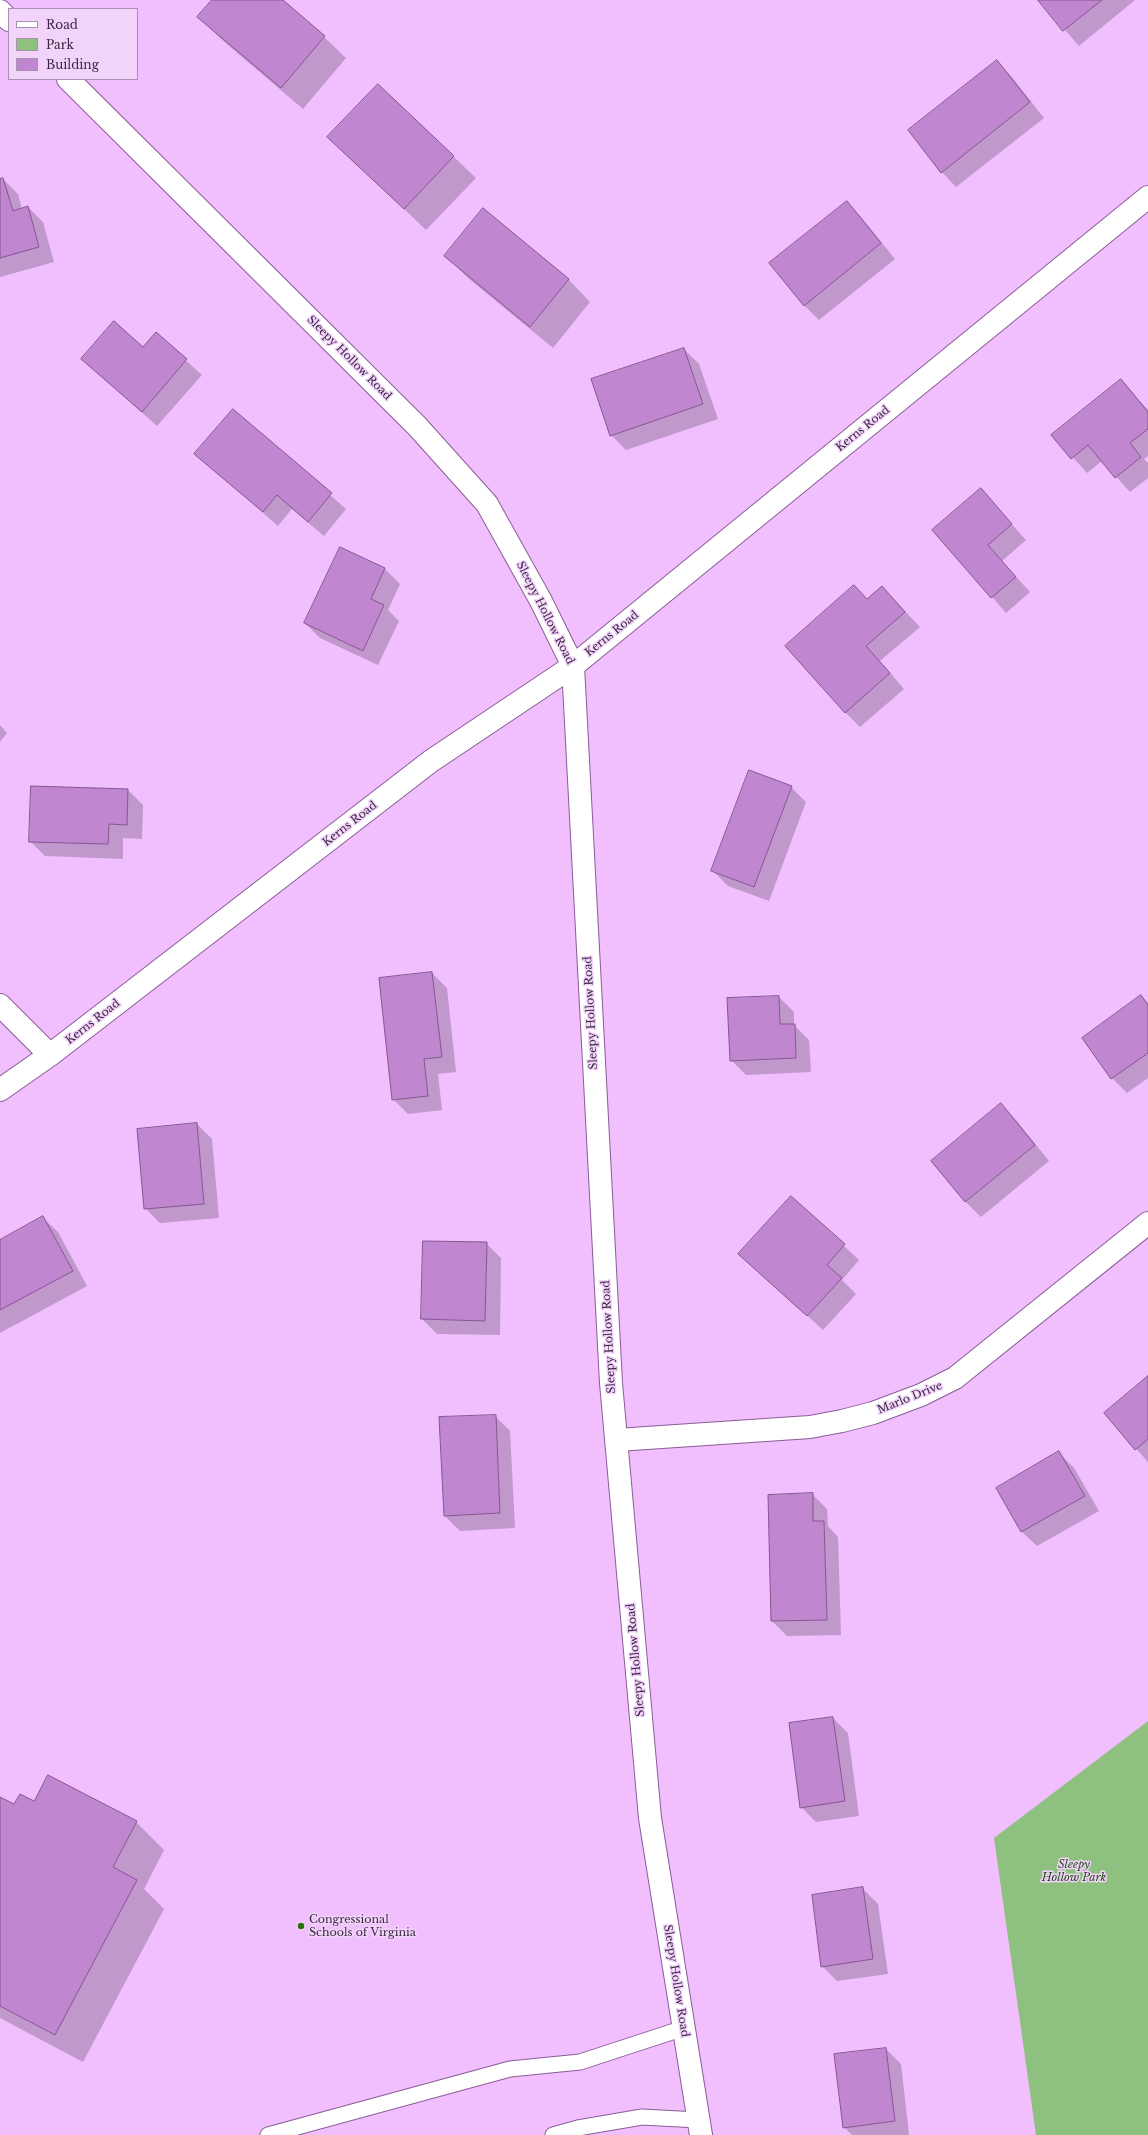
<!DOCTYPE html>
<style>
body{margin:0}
#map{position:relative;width:1148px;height:2135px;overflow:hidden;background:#f1befe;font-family:"Libre Baskerville",serif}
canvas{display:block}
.legend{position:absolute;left:8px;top:8px;width:130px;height:72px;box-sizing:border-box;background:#f2d4fb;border:1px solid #a98fb1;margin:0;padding:5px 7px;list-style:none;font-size:12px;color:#3b2841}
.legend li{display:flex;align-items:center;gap:8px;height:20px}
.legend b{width:20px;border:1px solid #a98fb1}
</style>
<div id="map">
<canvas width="1148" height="2135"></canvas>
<ul class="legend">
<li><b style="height:5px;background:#fff"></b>Road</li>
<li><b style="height:11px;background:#8ec180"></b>Park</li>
<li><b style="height:11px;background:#c086d0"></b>Building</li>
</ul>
</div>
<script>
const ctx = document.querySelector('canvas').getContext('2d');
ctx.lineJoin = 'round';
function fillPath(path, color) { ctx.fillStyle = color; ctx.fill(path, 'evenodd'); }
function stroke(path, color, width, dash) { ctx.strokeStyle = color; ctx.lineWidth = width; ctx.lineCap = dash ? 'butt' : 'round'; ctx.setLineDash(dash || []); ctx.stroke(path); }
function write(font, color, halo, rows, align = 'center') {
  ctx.font = font + ' "Libre Baskerville",serif'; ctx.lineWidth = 3; ctx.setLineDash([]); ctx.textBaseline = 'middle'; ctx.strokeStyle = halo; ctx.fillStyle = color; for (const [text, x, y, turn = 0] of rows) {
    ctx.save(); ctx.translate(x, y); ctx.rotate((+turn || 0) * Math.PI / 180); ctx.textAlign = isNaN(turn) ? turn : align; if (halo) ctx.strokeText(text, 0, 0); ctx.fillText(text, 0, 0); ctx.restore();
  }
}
fillPath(new Path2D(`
 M1148 1721V2135H1036L994 1838Z`), '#8ec180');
fillPath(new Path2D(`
 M213 0H281L324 37 346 58 303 109 221 39 199 17Z
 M1039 0H1135L1079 46Z
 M997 62 1011 76 1044 118 956 187 942 172Z
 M378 85 476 178 426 230 329 137Z
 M3 179 18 194 22 209 28 207 43 222 54 262 0 277V180Z
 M847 202 861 217 895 259 819 320 804 305Z
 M484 210 569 280 590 302 553 348 468 278 446 256Z
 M156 334 202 375 157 426 82 359 143 349Z
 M684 349 699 364 718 419 626 450 611 435Z
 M1121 380 1148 410V456L1144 459 1148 463V478L1130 492 1102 461 1087 473 1053 435Z
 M233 410 346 509 324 536 292 509 278 526 196 454Z
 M981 490 1026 540 1002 561 1030 592 1006 613 934 530Z
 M340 549 385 569 400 584 388 610 399 621 378 665 320 638 305 623Z
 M854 586 868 600 882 587 920 627 880 661 904 689 860 727 845 712Z
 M0 725 7 733 0 742Z
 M791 787 806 802 769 901 728 886 713 871Z
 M128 790 143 805 142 839 123 838V859L45 856 30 841Z
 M432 973 447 988 456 1072 438 1074 442 1110 408 1114 393 1099Z
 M1141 996 1148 1003V1078L1127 1093 1112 1078 1083 1038Z
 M779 997 794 1012V1025L809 1040 811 1072 746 1075 731 1060Z
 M1001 1105 1016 1120 1049 1161 981 1217 966 1202 933 1161Z
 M197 1124 212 1139 219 1218 160 1223 145 1208Z
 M791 1197 859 1260 842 1280 856 1294 823 1330 740 1254Z
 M43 1218 58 1232 87 1286 0 1333V1241Z
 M424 1242 486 1243 501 1258 500 1335 437 1334 422 1319Z
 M1148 1377V1462L1105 1413Z
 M495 1416 510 1431 515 1528 460 1531 445 1516Z
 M1059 1453 1074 1468 1099 1511 1037 1546 1022 1532 998 1488Z
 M812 1494 827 1509 828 1526 838 1537 841 1635 787 1636 772 1621 769 1496Z
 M833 1718 848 1733 859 1816 816 1822 801 1807Z
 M0 1798 14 1806 136 1822 164 1850 144 1889 164 1909 83 2062 0 2018Z
 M863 1889 878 1904 888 1974 837 1981 822 1966Z
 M886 2049 901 2064 909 2135H852L844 2127Z`), '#0003');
const building = new Path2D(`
 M212 0H283L325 36 281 88 197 17Z
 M1038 0H1102L1063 31Z
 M997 60 1030 102 941 173 908 130Z
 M378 84 454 156 404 209 327 137Z
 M3 178 13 211 28 206 39 247 0 258V179Z
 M847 201 881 243 804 306 769 263Z
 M483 208 569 279 530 327 444 256Z
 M114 321 143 347 156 332 187 359 142 412 81 359Z
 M684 348 703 404 610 436 591 379Z
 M1121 379 1148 412V429L1130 443 1141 457 1115 478 1088 445 1071 459 1051 435Z
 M233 409 332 493 308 522 277 495 263 512 194 454Z
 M981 488 1012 524 988 545 1016 577 991 598 932 530Z
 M340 547 385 568 371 599 384 605 363 651 304 623Z
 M854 585 867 599 882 586 905 612 866 646 890 673 845 713 785 646Z
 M749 770 792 786 754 887 711 871Z
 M31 786 128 789 127 825 109 824 108 844 29 842Z
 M432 972 442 1057 424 1059 428 1096 392 1100 379 978Z
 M1141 995 1148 1005V1053L1111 1079 1082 1038Z
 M779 996 780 1024H795L796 1058 730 1061 727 998Z
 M1001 1103 1035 1145 965 1202 931 1161Z
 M197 1123 204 1204 144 1209 137 1129Z
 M791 1196 845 1244 827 1265 842 1278 807 1316 738 1254Z
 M43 1216 73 1271 0 1310V1240Z
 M423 1241 487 1242 485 1321 421 1319Z
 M1148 1376V1439L1135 1450 1104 1413Z
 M496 1415 500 1513 444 1516 439 1417Z
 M1059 1451 1085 1496 1021 1532 996 1488Z
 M813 1493V1521H824L827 1620 771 1621 768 1495Z
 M833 1717 845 1801 800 1808 789 1723Z
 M48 1775 137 1821 113 1867 137 1880 55 2035 0 2006V1797L14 1804 20 1794 34 1801Z
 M863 1887 873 1959 821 1967 812 1895Z
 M886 2048 895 2121 843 2128 834 2054Z`);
fillPath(building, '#c086d0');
stroke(building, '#845790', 1);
const service = new Path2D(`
 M268 2135 510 2069 580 2062 684 2028
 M553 2135 578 2128 642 2117 698 2120`);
const minor = new Path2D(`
 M0 1005 50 1055
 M0 1090 50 1055 431 761 573 666
 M617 1440 810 1427 842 1421 873 1413 921 1395 955 1378 1148 1223`);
const tertiary = new Path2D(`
 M573 666 1148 197`);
const secondary = new Path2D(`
 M0 11 9 20
 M68 79 417 426 487 504 541 601 573 666 611 1383 650 1818 701 2135`);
stroke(service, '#8a5d96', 17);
stroke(minor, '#8a5d96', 24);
stroke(tertiary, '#8a5d96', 24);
stroke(secondary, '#8a5d96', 24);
stroke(service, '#fff', 15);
stroke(minor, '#fff', 22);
stroke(tertiary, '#fff', 22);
stroke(secondary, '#fff', 22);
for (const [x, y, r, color] of [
 [301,1926,4,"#2b700e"]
]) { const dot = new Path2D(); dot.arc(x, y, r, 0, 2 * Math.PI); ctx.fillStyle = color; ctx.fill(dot); stroke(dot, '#f2d4fb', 1.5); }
write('11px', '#3b2841', '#f2d4fb', [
 ["Sleepy Hollow Road",349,358,45],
 ["Kerns Road",863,429,-39],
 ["Sleepy Hollow Road",545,613,63],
 ["Kerns Road",612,634,-39],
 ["Kerns Road",350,824,-38],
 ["Sleepy Hollow Road",591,1013,-93],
 ["Kerns Road",93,1022,-38],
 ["Sleepy Hollow Road",609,1337,-93],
 ["Marlo Drive",910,1398,-22],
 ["Sleepy Hollow Road",636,1660,-95],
 ["Sleepy Hollow Road",676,1981,81]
]);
write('italic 11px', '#204613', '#f2d4fb', [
 ["Sleepy",1074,1865],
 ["Hollow Park",1074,1878]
]);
write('11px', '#3b2841', '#f2d4fb', [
 ["Congressional",309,1920],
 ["Schools of Virginia",309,1933]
], 'left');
</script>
